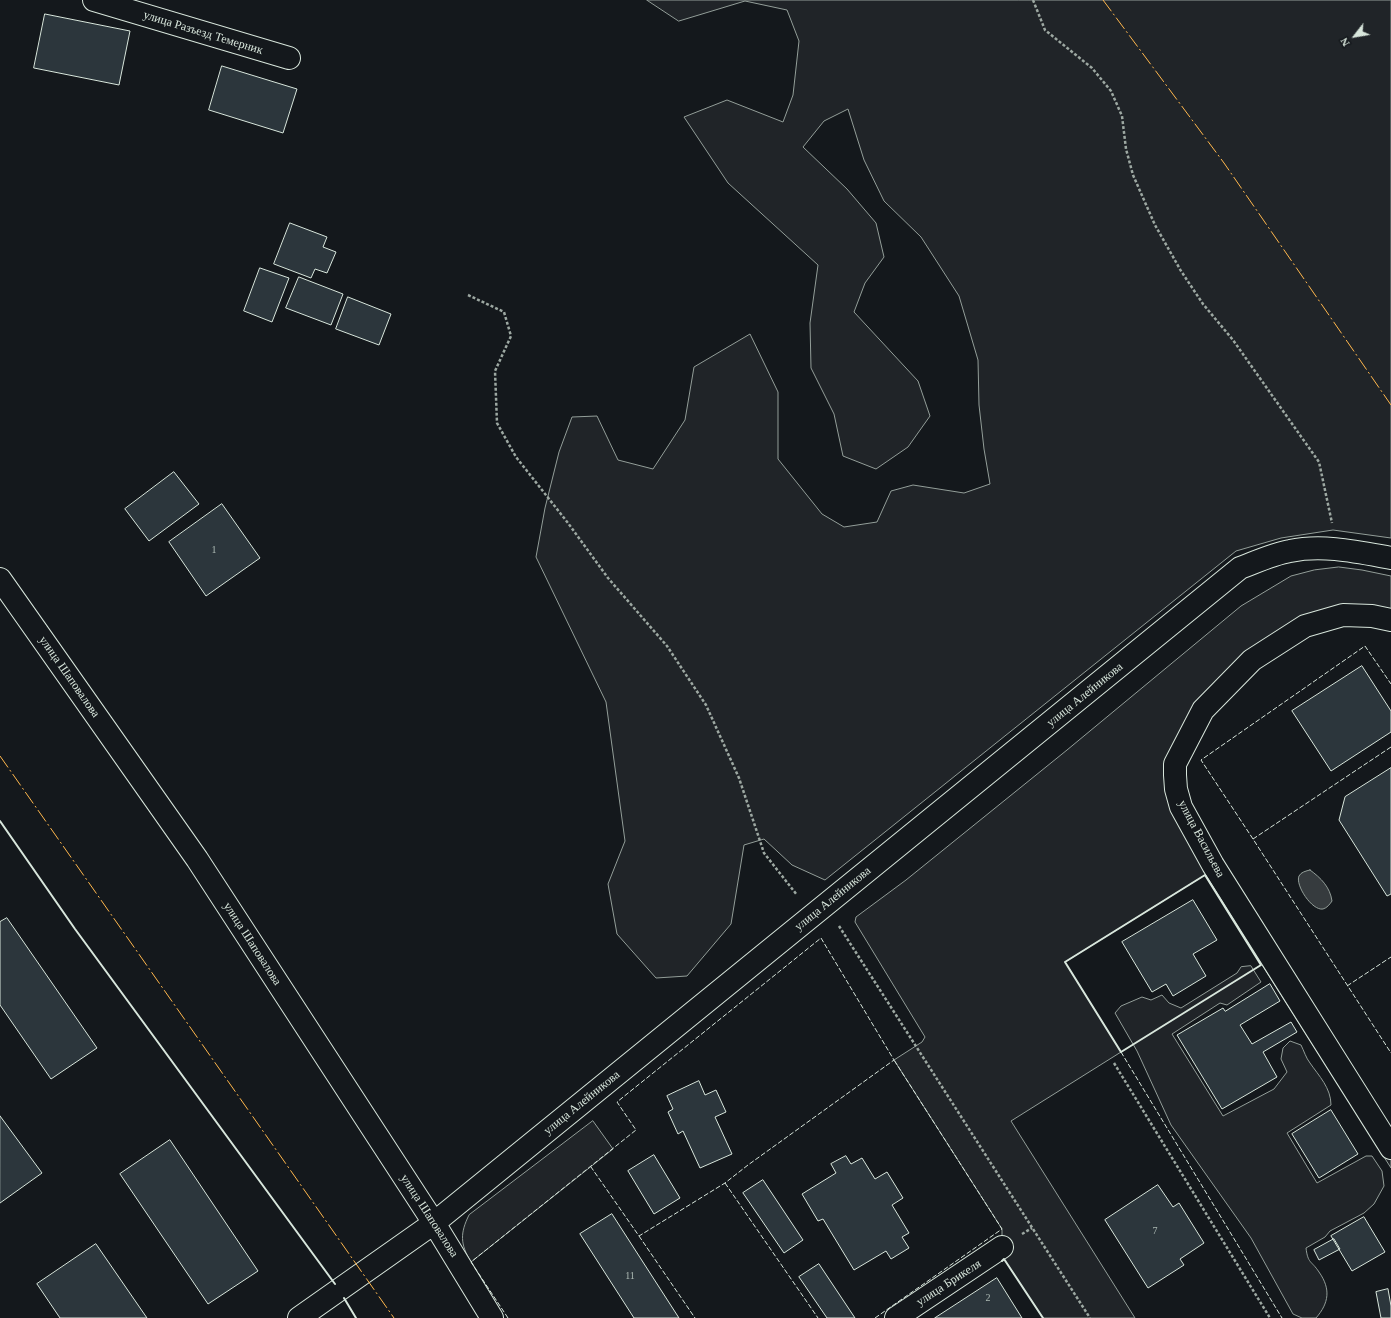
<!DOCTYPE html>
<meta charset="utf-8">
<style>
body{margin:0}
#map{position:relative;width:1391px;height:1318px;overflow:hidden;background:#14181c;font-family:"Times New Roman",serif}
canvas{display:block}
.north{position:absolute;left:1335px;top:16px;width:40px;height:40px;-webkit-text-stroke:3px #14181c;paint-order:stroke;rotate:239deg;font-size:11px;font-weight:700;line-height:16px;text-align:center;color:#d8e6dc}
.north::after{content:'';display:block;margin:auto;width:14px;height:18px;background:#d8e6dc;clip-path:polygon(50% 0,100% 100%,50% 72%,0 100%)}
</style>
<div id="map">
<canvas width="1391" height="1318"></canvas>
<div class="north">N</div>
</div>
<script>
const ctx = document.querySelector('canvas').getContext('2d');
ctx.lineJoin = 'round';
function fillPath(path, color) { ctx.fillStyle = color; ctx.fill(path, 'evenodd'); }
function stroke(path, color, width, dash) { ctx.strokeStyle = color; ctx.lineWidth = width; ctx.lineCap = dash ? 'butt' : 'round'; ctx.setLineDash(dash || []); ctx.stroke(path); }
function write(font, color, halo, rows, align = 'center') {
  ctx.font = font + ' "Times New Roman",serif'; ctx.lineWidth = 3; ctx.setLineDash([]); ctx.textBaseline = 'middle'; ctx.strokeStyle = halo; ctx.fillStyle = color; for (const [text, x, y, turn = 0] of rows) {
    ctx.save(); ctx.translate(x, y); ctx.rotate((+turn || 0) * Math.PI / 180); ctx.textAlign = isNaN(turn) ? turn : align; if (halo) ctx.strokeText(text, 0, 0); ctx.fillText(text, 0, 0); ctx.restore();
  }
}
const green = new Path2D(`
 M647 0H1391V538L1333 530 1281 538 1236 551 825 880 792 865 764 839 744 845 731 924 687 976 656 978 617 934 608 884 625 841 606 702 536 557 545 508 559 452 572 417 597 416 618 460 653 469 685 420 694 367 750 334 778 392V459L822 514 844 527 877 522 891 491 913 485 964 493 990 484 984 449 979 405 978 360 959 296 921 237 884 201 864 160 848 109 824 121 803 147 847 189 876 223 884 257 865 283 854 312 918 381 930 416 908 447 876 469 843 456 834 414 811 368 810 323 818 265 728 183 684 117 727 100 783 122 793 95 799 41 787 10 745 1 679 21Z
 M1339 567 1362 570 1391 576V615L1374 609 1249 656 1171 781 1391 1156V1168L1205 875 1065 962 1121 1052 1011 1121 1135 1318H1043L1004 1259 1002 1247V1229L894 1060 922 1042 925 1037 855 922 856 917 906 880 1067 750 1241 606 1291 576 1314 570Z
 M1251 966 1261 982 1227 1005 1220 1003 1172 1034 1223 1116 1274 1089 1287 1072 1281 1059 1283 1048 1290 1041 1301 1045C1304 1051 1306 1058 1310 1063 1319 1076 1331 1088 1331 1105L1287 1133 1317 1183 1366 1156H1372L1382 1171 1384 1186 1374 1204 1364 1213 1330 1231 1325 1237 1306 1248C1308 1264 1311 1260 1319 1272 1331 1289 1329 1303 1316 1318H1302L1293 1314 1251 1238 1171 1125 1137 1051 1115 1013 1121 1006 1142 997 1151 1000 1162 995 1169 1003 1181 1008 1237 973 1241 967Z
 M593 1121 613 1149 471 1262C460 1244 460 1233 469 1215Z`);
fillPath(green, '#202428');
stroke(green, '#939e99', 1);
const water = new Path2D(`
 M1310 870C1321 878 1330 887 1332 901 1330 904 1327 908 1323 909 1312 911 1295 885 1299 876 1301 872 1306 871 1310 870Z`);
fillPath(water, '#363b3e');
stroke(water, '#939e99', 1);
const building = new Path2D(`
 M45 14 130 31 119 85 34 68Z
 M222 66 297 89 283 133 209 110Z
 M290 223 327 237 323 247 336 252 327 273 315 269 311 278 274 264Z
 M260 268 289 278 272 322 244 311Z
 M299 277 343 294 331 325 286 308Z
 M348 297 391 314 379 345 336 329Z
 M174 472 199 504 149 541 125 509Z
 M222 504 260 558 206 596 169 542Z
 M1362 666 1391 711V732L1331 771 1292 711Z
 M1391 768V894L1387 896 1339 820 1345 797Z
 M1193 900 1217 940 1193 954 1206 976 1173 996 1166 984 1152 992 1122 942Z
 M7 918 97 1048 51 1079 0 1005V922Z
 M1270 984 1280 1001 1240 1025 1252 1044 1291 1022 1297 1032 1263 1052 1277 1077 1222 1109 1177 1035 1223 1008 1225 1011Z
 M699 1081 705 1095 716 1090 726 1112 715 1117 732 1154 700 1168 683 1131 678 1134 668 1112 673 1109 667 1096Z
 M1331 1110 1358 1154 1319 1178 1292 1134Z
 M0 1116 42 1173 0 1203Z
 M170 1140 258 1271 208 1304 120 1174Z
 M654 1155 680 1198 654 1214 628 1171Z
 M846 1156 851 1164 862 1158 875 1179 887 1172 903 1198 892 1205 909 1233 902 1237 909 1248 891 1259 886 1251 854 1270 823 1219 818 1221 802 1194 836 1173 831 1164Z
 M763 1180 803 1240 784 1253 743 1193Z
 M1158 1185 1173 1207 1179 1203 1204 1243 1180 1259 1184 1265 1148 1288 1105 1220Z
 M612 1214 679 1318H634L580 1234Z
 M1364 1217 1385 1252 1352 1271 1331 1236Z
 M1334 1239 1340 1249 1319 1260 1314 1250Z
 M96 1244 147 1318H60L37 1284Z
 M819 1264 855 1318H827L799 1277Z
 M997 1278 1022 1318H935Z
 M1388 1289 1391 1306V1318H1381L1376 1292Z`);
fillPath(building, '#2c363c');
stroke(building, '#d8e6dc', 1);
const minor = new Path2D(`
 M94 0 289 58
 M0 579 197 859 434 1223 492 1318
 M1391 620 1372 616 1343 615 1305 626 1252 660 1203 710 1175 764V775L1176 789 1181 807 1213 865 1391 1148
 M299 1318 434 1223 1240 568C1256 562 1273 554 1290 551 1323 544 1358 552 1391 558
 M896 1318 1002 1247`);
stroke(minor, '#d8e6dc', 24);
stroke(new Path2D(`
 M1033 0 1045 30 1092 68 1111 91 1122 116 1126 149 1133 175 1155 225 1181 271 1203 304 1233 340 1319 462 1332 523
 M468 295 504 312 511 336 495 371 497 423 516 457 568 523 608 578 667 646 706 705 739 778 764 853 797 895
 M839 926 1090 1318
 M1114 1063 1270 1318
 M1022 1234 1032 1228`), '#9da8a2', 2.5, [3, 2]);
stroke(minor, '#14181c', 22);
stroke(new Path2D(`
 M1391 747 1253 839 1391 1053
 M1253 839 1201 760 1365 646 1391 684
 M1347 986 1391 957
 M1121 1052 1282 1318
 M725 1183 818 1318
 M639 1236 695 1318
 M508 1318 471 1262 636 1130 617 1102 821 938 894 1060 748 1165 725 1183 639 1236 591 1167
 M875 1318 1002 1229 894 1060`), '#d8e6dc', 1, [5, 2]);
stroke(new Path2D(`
 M0 821 75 929 335 1284
 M1205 875 1261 965 1121 1052 1065 962Z
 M1002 1261 1004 1259 1043 1318
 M344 1298 356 1318`), '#d8e6dc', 2);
stroke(new Path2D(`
 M1103 0 1224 163 1391 405
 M0 756 394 1318`), '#ffb74d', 1, [14, 3, 2, 3]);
write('10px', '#adbab4', null, [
 ["1",214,550],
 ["7",1155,1231],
 ["11",630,1276],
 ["2",988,1298]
]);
write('12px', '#d8e6dc', '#14181c', [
 ["улица Разъезд Темерник",203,33,17],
 ["улица Шаповалова",69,677,55],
 ["улица Алейникова",1085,695,-39],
 ["улица Васильева",1201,839,62],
 ["улица Алейникова",833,899,-39],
 ["улица Шаповалова",252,944,57],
 ["улица Алейникова",582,1103,-39],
 ["улица Шаповалова",429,1216,57],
 ["улица Брикеля",949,1283,-33]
]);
</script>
